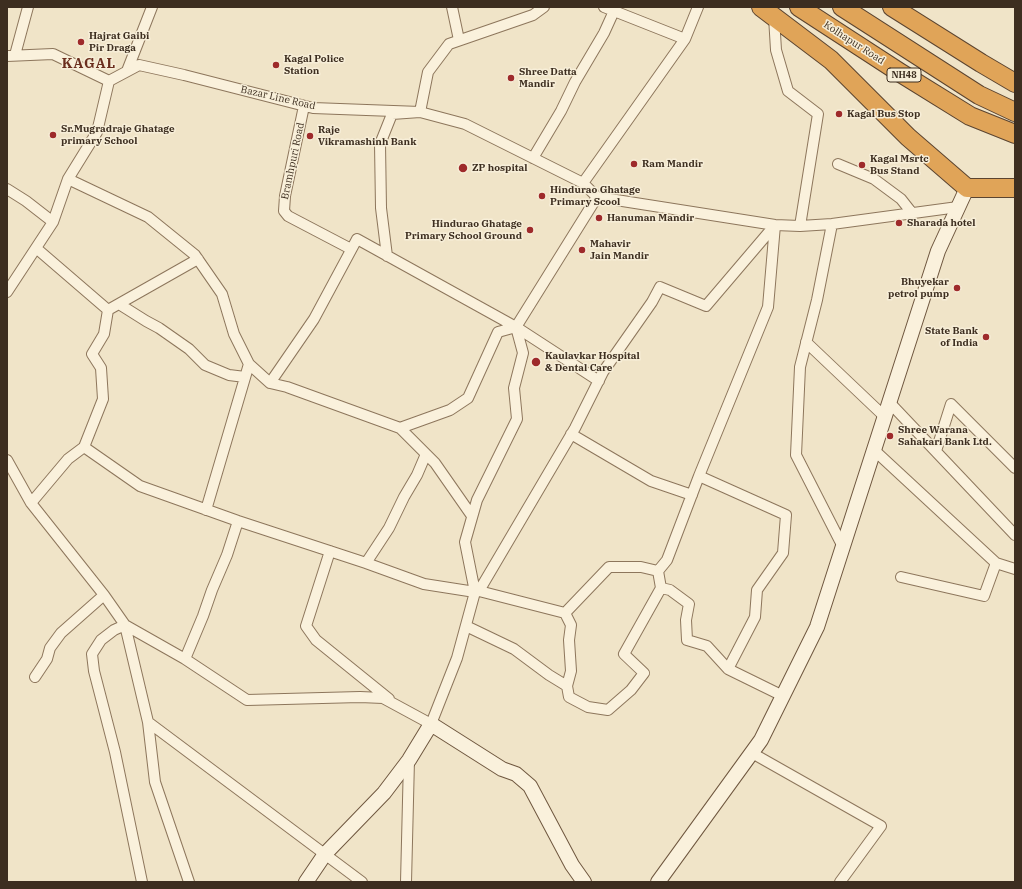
<!DOCTYPE html>
<style>
body{margin:0}
#map{position:relative;width:1022px;height:889px;overflow:hidden;background:#f0e4c8;font-family:"IBM Plex Serif",serif}
canvas{display:block}
.frame{position:absolute;inset:0;border:8px solid #3d2e20;pointer-events:none}
</style>
<div id="map">
<canvas width="1022" height="889"></canvas>
<div class="frame"></div>
</div>
<script>
const ctx = document.querySelector('canvas').getContext('2d');
ctx.lineJoin = 'round';
function stroke(path, color, width, dash) { ctx.strokeStyle = color; ctx.lineWidth = width; ctx.lineCap = dash ? 'butt' : 'round'; ctx.setLineDash(dash || []); ctx.stroke(path); }
function write(font, color, halo, rows, align = 'center') {
  ctx.font = font + ' "IBM Plex Serif",serif'; ctx.lineWidth = 3; ctx.setLineDash([]); ctx.textBaseline = 'middle'; ctx.strokeStyle = halo; ctx.fillStyle = color; for (const [text, x, y, turn = 0] of rows) {
    ctx.save(); ctx.translate(x, y); ctx.rotate((+turn || 0) * Math.PI / 180); ctx.textAlign = isNaN(turn) ? turn : align; if (halo) ctx.strokeText(text, 0, 0); ctx.fillText(text, 0, 0); ctx.restore();
  }
}
const street = new Path2D(`
 M452 7 459 40
 M604 7 685 39
 M774 17 776 50 788 91 818 114 800 226 832 224 958 207
 M15 55 28 7
 M7 56 53 54 109 81 139 65 184 75 313 108 420 112
 M127 71 152 7
 M304 106 285 196 284 211 288 216 351 249
 M420 112 428 72 449 44 533 15 544 7
 M533 158 561 111 575 82 604 33 614 11
 M838 164 874 179 901 199 912 213
 M68 179 148 217 195 255 222 294 234 334 249 364 270 383
 M7 189 26 201 53 222
 M597 197 516 327 599 381
 M597 197 583 183 685 39 698 7
 M597 197 775 225 800 226
 M832 224 817 300 800 367 796 455 843 547
 M775 225 768 307 699 476 786 515 783 553 757 590 755 617 728 669 783 696
 M36 248 108 310 198 259
 M387 256 381 208 380 144 392 114 420 112 465 124 583 183
 M7 292 53 222 68 179 97 132 109 81
 M119 304 146 321 159 328 189 349 205 365 229 375 245 377
 M108 310 104 334 92 354 101 368 103 399 84 447 140 486 238 521 366 563
 M806 342 885 417
 M889 402 1015 535
 M400 428 450 410 468 398 498 332 516 327 357 239 314 319 270 383 287 387 400 428 435 463 472 516
 M571 434 651 481 692 495
 M874 450 996 563 1015 569
 M936 451 951 404 1015 468
 M426 454 417 475 404 497 389 528 366 563 424 584 475 592
 M7 460 31 503 104 595 125 625 148 722 155 782 189 882
 M699 476 667 560 658 571 641 567H609L565 613 479 591 575 428 603 372 652 302 660 287 706 306 775 225
 M31 503 68 459 84 447
 M206 510 249 364
 M330 551 306 626 316 640 389 699
 M658 571 661 588 670 590 689 604 686 620 687 640 707 646 728 669
 M901 577 984 596 996 563
 M565 613 571 625 569 640 571 671 567 686
 M466 626 514 649 549 675 567 686 569 697 588 707 608 710 631 690 644 673 624 654 661 588
 M185 659 203 616 212 590 227 555 238 521
 M35 677 47 659 50 648 61 633 104 595
 M148 722 362 882
 M752 753 881 826 840 882
 M142 882 115 752 94 671 92 654 101 640 114 630 125 625 185 659 247 700 360 697 383 698 431 724 457 658 475 592 465 542 477 500 517 419 514 388 523 353 516 327
 M406 882 409 760`);
const secondary = new Path2D(`
 M306 882 325 854 384 793 409 760 431 724 502 769 516 774 530 786 572 865 584 882
 M658 882 761 740 817 627 938 251 967 188`);
const highway = new Path2D(`
 M761 7 831 60 908 137 967 188H1015
 M799 7 899 72 970 116 1015 134
 M842 7 979 95 1015 112
 M892 7 981 63 1015 83`);
stroke(street, '#8d765c', 12);
stroke(secondary, '#6f573f', 16);
stroke(highway, '#5b4430', 20);
stroke(street, '#faf1dc', 10);
stroke(secondary, '#faf1dc', 14);
stroke(highway, '#e0a458', 18);
for (const [x, y, r, color] of [
 [81,42,4,"#9e2a2b"],
 [276,65,4,"#9e2a2b"],
 [511,78,4,"#9e2a2b"],
 [839,114,4,"#9e2a2b"],
 [53,135,4,"#9e2a2b"],
 [310,136,4,"#9e2a2b"],
 [634,164,4,"#9e2a2b"],
 [862,165,4,"#9e2a2b"],
 [463,168,5,"#9e2a2b"],
 [542,196,4,"#9e2a2b"],
 [599,218,4,"#9e2a2b"],
 [899,223,4,"#9e2a2b"],
 [530,230,4,"#9e2a2b"],
 [582,250,4,"#9e2a2b"],
 [957,288,4,"#9e2a2b"],
 [986,337,4,"#9e2a2b"],
 [536,362,5,"#9e2a2b"],
 [890,436,4,"#9e2a2b"]
]) { const dot = new Path2D(); dot.arc(x, y, r, 0, 2 * Math.PI); ctx.fillStyle = color; ctx.fill(dot); stroke(dot, '#f7eed8', 1.5); }
for (const [x, y, w] of [
 [904,75,34]
]) { const box = new Path2D(); box.roundRect(x - w / 2, y - 7, w, 14, 3); ctx.fillStyle = '#f7eed8'; ctx.fill(box); stroke(box, '#3d2e20', 1); }
write('bold 9px', '#3d2e20', null, [
 ["NH48",904,75]
]);
write('bold 10px', '#3d2e20', '#f7eed8', [
 ["Hajrat Gaibi",89,36],
 ["Pir Draga",89,48],
 ["Kagal Police",284,59],
 ["Station",284,71],
 ["Shree Datta",519,72],
 ["Mandir",519,84],
 ["Kagal Bus Stop",847,114],
 ["Sr.Mugradraje Ghatage",61,129],
 ["primary School",61,141],
 ["Raje",318,130],
 ["Vikramashinh Bank",318,142],
 ["Kagal Msrtc",870,159],
 ["Bus Stand",870,171],
 ["Ram Mandir",642,164],
 ["ZP hospital",472,168],
 ["Hindurao Ghatage",550,190],
 ["Primary Scool",550,202],
 ["Hanuman Mandir",607,218],
 ["Sharada hotel",907,223],
 ["Hindurao Ghatage",522,224,"right"],
 ["Primary School Ground",522,236,"right"],
 ["Mahavir",590,244],
 ["Jain Mandir",590,256],
 ["Bhuyekar",949,282,"right"],
 ["petrol pump",949,294,"right"],
 ["State Bank",978,331,"right"],
 ["of India",978,343,"right"],
 ["Kaulavkar Hospital",545,356],
 ["& Dental Care",545,368],
 ["Shree Warana",898,430],
 ["Sahakari Bank Ltd.",898,442]
], 'left');
write('10px', '#3d2e20', '#f7eed8', [
 ["Kolhapur Road",854,43,33],
 ["Bazar Line Road",278,98,13],
 ["Bramhpuri Road",293,161,-78]
]);
ctx.letterSpacing = '1px';
write('bold 14px', '#6b2e1e', '#f7eed8', [
 ["KAGAL",89,64]
]);
ctx.letterSpacing = '0px';
</script>
